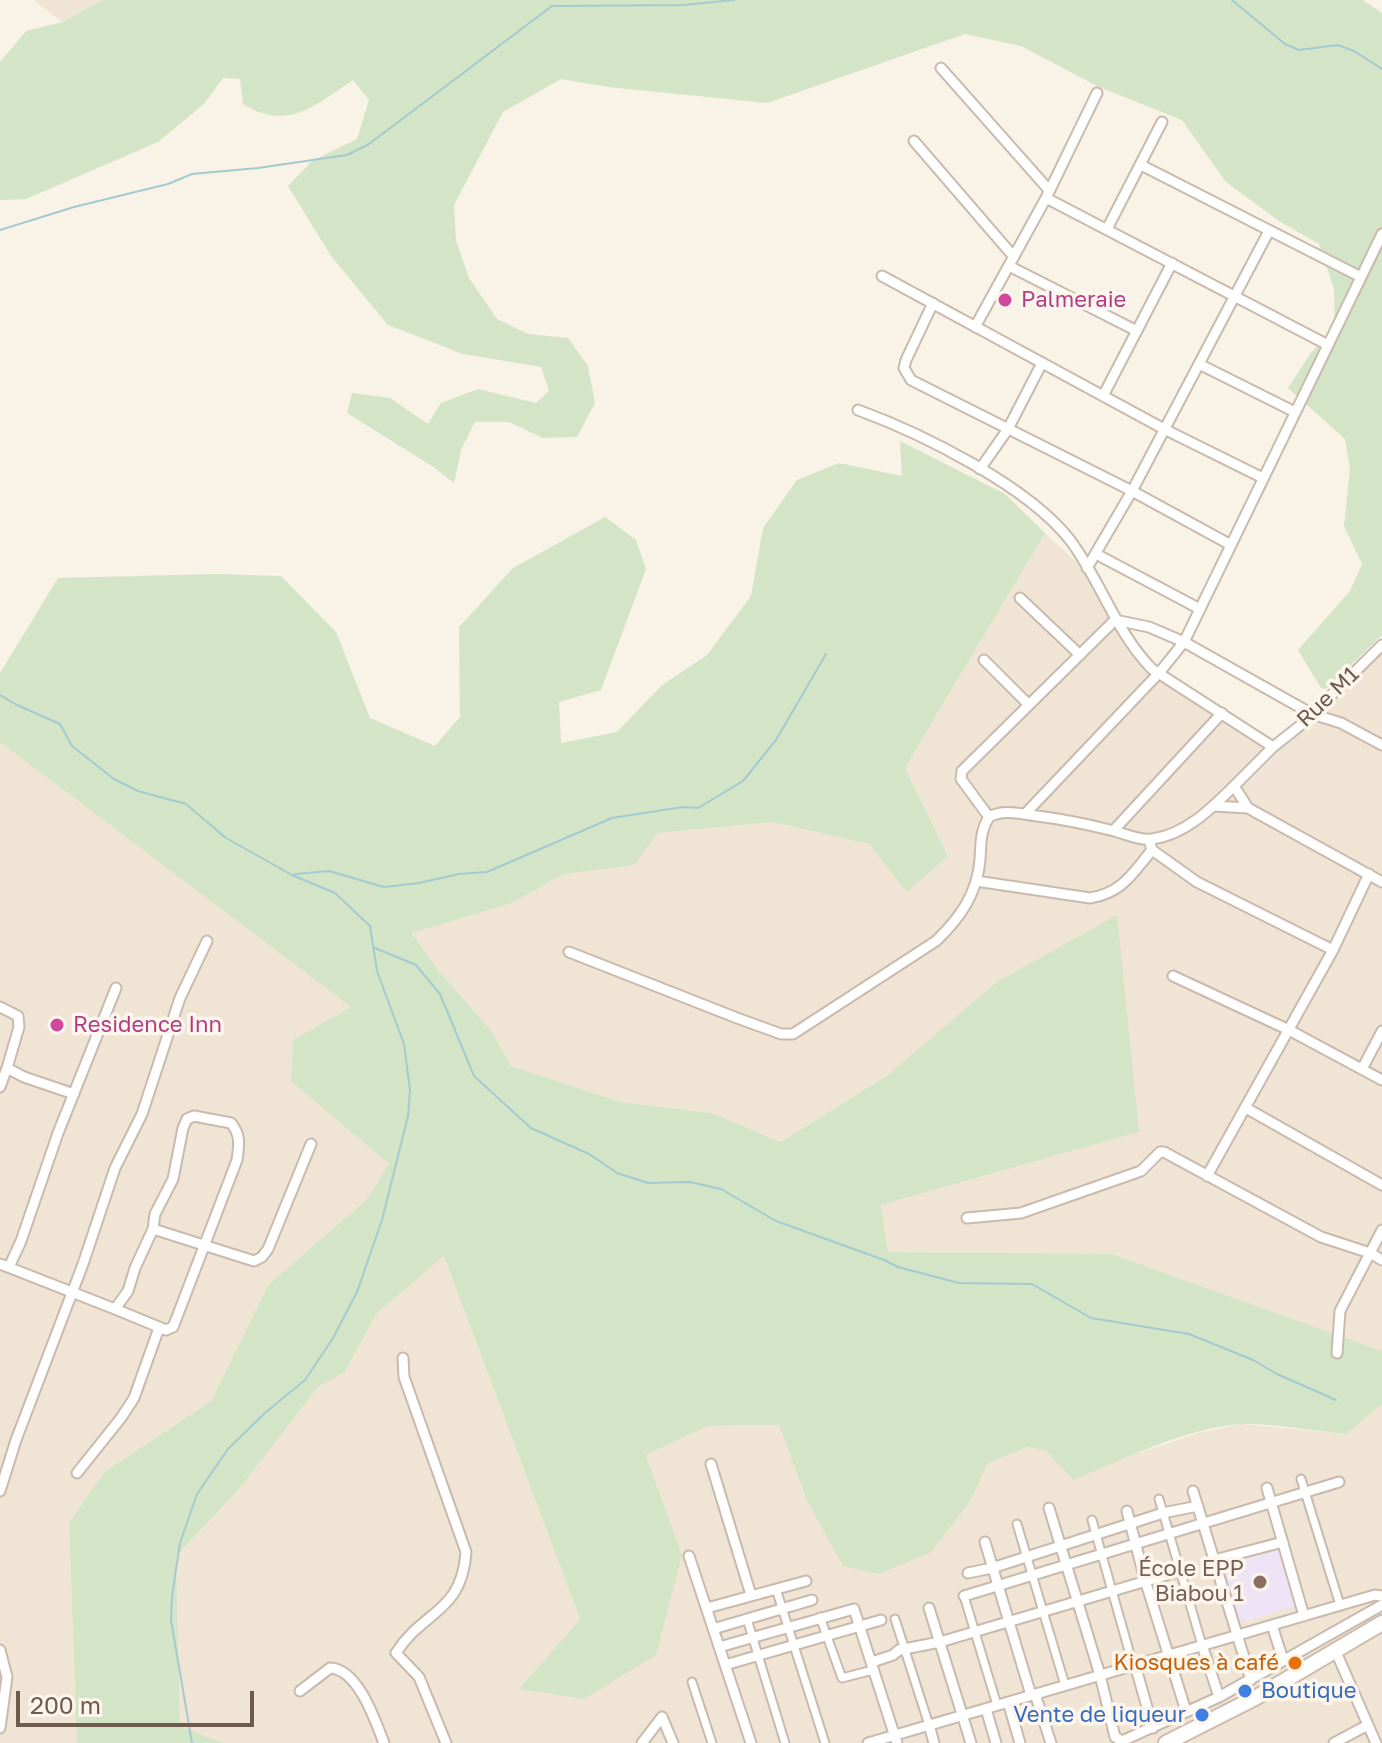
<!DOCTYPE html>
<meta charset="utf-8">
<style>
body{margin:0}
#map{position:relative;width:1382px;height:1743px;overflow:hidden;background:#f9f2e6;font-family:"Golos Text",sans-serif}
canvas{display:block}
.scale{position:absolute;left:16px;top:1691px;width:238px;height:36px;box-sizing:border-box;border:4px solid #6f5a4e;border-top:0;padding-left:10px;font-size:24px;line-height:28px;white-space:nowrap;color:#6f5a4e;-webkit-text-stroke:6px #fdf6ec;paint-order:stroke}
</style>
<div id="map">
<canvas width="1382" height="1743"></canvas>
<div class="scale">200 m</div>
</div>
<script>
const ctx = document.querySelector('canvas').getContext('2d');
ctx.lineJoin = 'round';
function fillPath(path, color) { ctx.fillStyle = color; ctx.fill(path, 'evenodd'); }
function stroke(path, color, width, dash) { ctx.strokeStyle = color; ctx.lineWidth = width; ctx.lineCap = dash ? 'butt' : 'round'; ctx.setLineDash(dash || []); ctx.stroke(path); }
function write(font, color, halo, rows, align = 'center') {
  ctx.font = font + ' "Golos Text",sans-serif'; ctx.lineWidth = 7; ctx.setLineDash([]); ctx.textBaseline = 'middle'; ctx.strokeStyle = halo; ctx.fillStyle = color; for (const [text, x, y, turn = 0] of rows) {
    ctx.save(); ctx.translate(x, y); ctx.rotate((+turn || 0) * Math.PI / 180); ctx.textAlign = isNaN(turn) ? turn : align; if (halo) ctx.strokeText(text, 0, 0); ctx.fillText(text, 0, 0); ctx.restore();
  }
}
fillPath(new Path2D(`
 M34 0H103L62 22Z
 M1045 533 1082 567 1135 656 1275 740 1274 747 1382 642V1351L1112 1254 888 1252 881 1205 1139 1132 888 1074 781 1142 712 1113 621 1102 511 1066 490 1029 438 970 412 932 512 903 564 874 635 865 656 833 773 822 869 844 907 891 948 855 905 768Z
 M0 738 58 786 352 1007 293 1040 291 1080 390 1164 367 1199 268 1285 211 1401 104 1472 69 1523 77 1743H0Z
 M444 1255 580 1619 520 1688 682 1555 646 1455 708 1426 779 1425 806 1498 971 1500 987 1464 1027 1447 1047 1451 1139 1453 1198 1433 1241 1424 1346 1434 1382 1404V1743H223L180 1726 176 1558 240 1488 318 1387 345 1372 376 1314Z`), '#f0e4d5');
fillPath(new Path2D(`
 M1281 1541 1300 1605 1239 1623 1220 1559Z`), '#efe3f6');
fillPath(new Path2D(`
 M103 0H1363L1382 13V635L1326 689 1321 688 1298 650 1350 591 1362 564 1344 526 1350 469 1345 439 1288 388 1310 354 1335 327 1334 289 1319 244 1279 221 1226 182 1182 120 1097 86 1021 46 965 34 767 103 608 87 561 79 503 112 454 205 456 240 469 278 497 319 528 334 568 338 588 366 595 403 577 437 543 438 509 422H475L461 450 454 483 432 466 347 413 352 393 390 398 428 424 441 403 478 389 536 403 549 391 541 367 463 354 388 325 331 256 288 186 312 161 357 139 369 100 353 80C316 105 287 132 243 104L240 79 223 78 204 104 158 142 26 199 0 200V62L26 31 62 22Z
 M900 441 1005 494 1045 533 905 768 948 856 907 892 869 844 773 822 657 833 635 865 564 874 512 903 412 933 438 970 490 1029 511 1066 621 1102 712 1113 781 1142 889 1074 997 982 1117 915 1139 1132 881 1205 888 1252 1112 1254 1382 1351V1404L1346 1434C1314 1431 1272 1423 1242 1424 1189 1427 1121 1460 1073 1480L1047 1451 1027 1447 987 1464 971 1500 931 1552 879 1574 843 1566 806 1498 779 1425 708 1426 646 1455 682 1555 656 1655 584 1699 519 1689 580 1619 444 1256 376 1314 345 1372 318 1387 240 1488 176 1557 180 1726 223 1743H77L69 1523 104 1472 211 1401 268 1285 367 1199 389 1164 291 1081 293 1040 351 1007 0 742V673L58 578 215 574 281 576 336 632 370 718 435 746 460 717 459 627 513 568 605 517 636 540 646 569 601 690 559 702 561 743 617 732 662 685 707 655 751 596 763 528 797 480 839 463 902 476Z`), '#d3e5c6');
stroke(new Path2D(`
 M1232 0 1285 44 1299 50 1338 45 1354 51 1382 69
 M0 230 74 207 168 184 192 174 258 168 347 155 369 144 552 6 684 5 734 0
 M0 695 17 705 60 724 72 746 114 779 138 791 186 804 226 838 292 875 335 893 370 926 377 971 404 1044 410 1090 408 1116 382 1220 357 1292 333 1338 305 1380 266 1412 228 1449 197 1494 180 1543 172 1596 171 1620 192 1743
 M295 874 329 871 384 887 419 883 459 874 487 872 612 818 683 807 698 808 743 781 776 740 826 654
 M375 948 416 965 440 994 474 1076 531 1128 589 1154 617 1173 648 1183 690 1182 721 1189 776 1221 884 1260 898 1267 959 1283 1032 1284 1091 1318 1189 1334 1253 1360 1277 1374 1336 1400`), '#a4cad1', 2);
const pedestrian = new Path2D(`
 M1301 1479 1340 1605
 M1159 1499 1202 1645
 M1092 1520 1133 1665
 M1017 1524 1065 1685
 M776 1589 825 1743
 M964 1596 997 1705
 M820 1617 842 1678 873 1670
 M747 1619 785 1743
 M895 1619 929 1725
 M692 1682 712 1743`);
const minor = new Path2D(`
 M941 68 1049 190
 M914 141 1014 257
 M1141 165 1361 277
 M1046 198 1328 345
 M1107 229 1162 122
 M1009 266 1137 331
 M882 276 1164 429 1263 478
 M933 303 906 360 904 368 911 380 1132 491 1231 545
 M975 327 1046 198 1097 93
 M1199 364 1295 412
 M1103 396 1172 263
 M858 410C923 434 1028 486 1070 540 1101 581 1115 631 1152 669L1273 747
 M980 469 1008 429 1042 363
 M1096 554 1200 609
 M1087 568 1132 491 1269 231
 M1020 598 1080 655
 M1382 645 1302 724 1273 747 1234 786 1248 808 1382 882
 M984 660 1029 705
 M1214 806 1248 808
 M1025 814 1159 673 1184 642 1382 234
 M989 817 961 779 962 771 1115 620 1149 627 1184 642 1312 714 1341 723 1382 745
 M1114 830 1222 713
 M1149 840 1152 850 1197 882 1333 950
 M976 881 1090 898C1122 893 1132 874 1152 850
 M569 952 737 1018 781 1034H793L936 941C960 918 977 894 980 860 981 844 980 831 989 817 1004 809 1020 814 1037 816 1062 819 1086 824 1110 830 1123 833 1140 841 1152 839 1185 835 1212 808 1234 786
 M1173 976 1289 1030 1382 1080
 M0 1007 18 1016 19 1027 7 1068 24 1077 74 1094
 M1362 1069 1382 1031
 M0 1087 7 1068
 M1246 1108 1382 1185
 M194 1116 231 1123C241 1135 239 1145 237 1160L177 1317 173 1327 166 1330 115 1309 128 1291 135 1268 153 1229 155 1214 173 1179 183 1128 187 1119Z
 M1207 1176 1333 950 1369 874
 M967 1218 1021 1213 1141 1171 1160 1152H1164L1321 1237 1370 1253 1382 1260
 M153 1229 254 1261 262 1257 268 1249 311 1144
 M0 1264 115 1309
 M9 1267 21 1241 58 1133 116 988
 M1337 1353 1340 1311 1382 1230
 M403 1358 404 1377 466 1552C462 1613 423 1610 396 1653L419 1677 446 1743
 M711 1464 751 1595
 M77 1473 121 1418 134 1398 159 1328
 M1267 1488 1304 1616
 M0 1491 16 1440 83 1264 115 1168 142 1114 180 998 207 941
 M1193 1491 1251 1680
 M1049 1508 1100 1675 1115 1737 1122 1741 1219 1697 1382 1605
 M1127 1511 1145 1580 1186 1711
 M985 1542 1031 1695
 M689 1556 751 1743
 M1214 1560 1283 1542
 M968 1573 992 1568 1163 1513 1198 1506
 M964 1596 1339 1482
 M707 1608 806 1581
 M929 1608 971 1743
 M1272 1625 1283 1660
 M713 1629 812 1600
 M1202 1645 1219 1697
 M719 1647 854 1609 897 1743
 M0 1650 7 1677 0 1728
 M1336 1652 1376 1743
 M872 1662 893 1655 899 1650 940 1642 1180 1571
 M725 1665 881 1620
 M1135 1665 1153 1728
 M300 1691 330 1668C358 1669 375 1720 384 1743
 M1035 1694 1051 1743
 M1008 1702 1020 1743
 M986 1709 996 1743
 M929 1725 934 1743
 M642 1743 662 1717 673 1743
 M868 1743 1375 1595 1382 1596
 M1334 1743 1366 1726`);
const secondary = new Path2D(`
 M1166 1743 1255 1698 1382 1623`);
stroke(pedestrian, '#c9baad', 11);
stroke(minor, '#c9baad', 13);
stroke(secondary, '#cebcae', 18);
stroke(pedestrian, '#fff', 7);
stroke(minor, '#fff', 9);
stroke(secondary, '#fff', 14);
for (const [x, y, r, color] of [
 [1005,300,8,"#d1479c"],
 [57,1025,8,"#d1479c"],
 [1260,1582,8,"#8d6e63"],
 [1295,1663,8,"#e8710a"],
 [1245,1691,8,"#3f7fe0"],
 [1202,1715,8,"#3f7fe0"]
]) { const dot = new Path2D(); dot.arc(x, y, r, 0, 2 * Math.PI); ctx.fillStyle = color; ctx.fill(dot); stroke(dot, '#fdf6ec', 3); }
write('22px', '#b23c85', '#fdf6ec', [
 ["Palmeraie",1021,300],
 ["Residence Inn",73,1025]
], 'left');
write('22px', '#6f5a4e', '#fdf6ec', [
 ["Rue M1",1328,697,-44]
]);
write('22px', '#785e54', '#fdf6ec', [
 ["École EPP",1244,1569],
 ["Biabou 1",1244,1594]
], 'right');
write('22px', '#c56008', '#fdf6ec', [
 ["Kiosques à café",1279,1663]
], 'right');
write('22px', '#366cbe', '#fdf6ec', [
 ["Boutique",1261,1691],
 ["Vente de liqueur",1186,1715,"right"]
], 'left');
</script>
